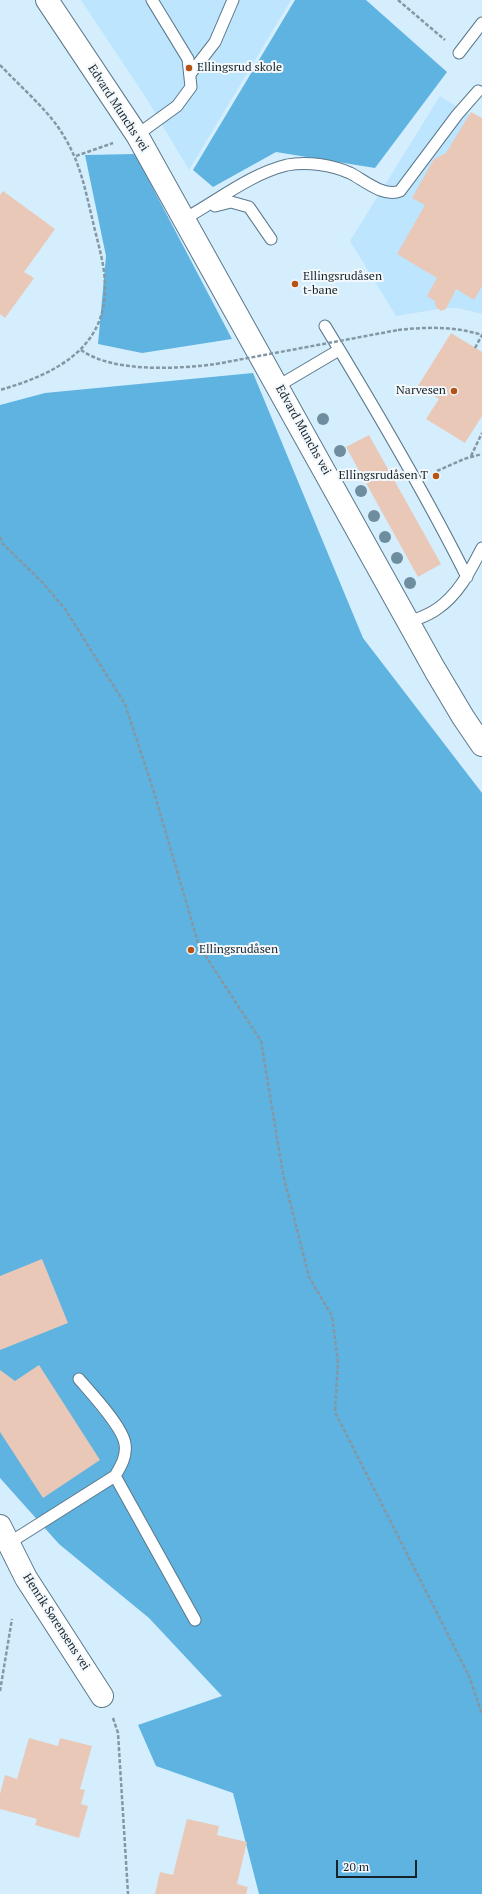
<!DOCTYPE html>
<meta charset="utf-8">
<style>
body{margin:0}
#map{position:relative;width:482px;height:1894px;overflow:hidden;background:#d4eefe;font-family:"PT Serif",serif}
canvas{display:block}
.scale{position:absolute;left:336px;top:1860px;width:81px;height:18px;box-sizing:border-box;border:2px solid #17232a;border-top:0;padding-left:5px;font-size:12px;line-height:14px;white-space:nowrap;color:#17232a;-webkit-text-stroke:3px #f2f8fc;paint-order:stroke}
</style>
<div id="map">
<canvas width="482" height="1894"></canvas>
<div class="scale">20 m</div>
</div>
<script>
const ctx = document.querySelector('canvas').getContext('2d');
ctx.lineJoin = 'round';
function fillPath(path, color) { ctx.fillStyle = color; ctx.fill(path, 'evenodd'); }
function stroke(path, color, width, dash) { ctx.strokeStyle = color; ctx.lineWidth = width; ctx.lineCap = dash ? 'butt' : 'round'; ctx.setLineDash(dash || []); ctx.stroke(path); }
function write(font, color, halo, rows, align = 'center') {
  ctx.font = font + ' "PT Serif",serif'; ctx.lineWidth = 4; ctx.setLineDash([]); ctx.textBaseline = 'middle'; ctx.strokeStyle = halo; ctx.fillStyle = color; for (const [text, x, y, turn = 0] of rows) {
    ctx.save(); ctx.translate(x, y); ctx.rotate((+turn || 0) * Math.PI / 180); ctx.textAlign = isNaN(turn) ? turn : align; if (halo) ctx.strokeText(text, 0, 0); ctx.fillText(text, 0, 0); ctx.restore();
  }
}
fillPath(new Path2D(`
 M81 0H291L189 170 145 96Z
 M440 96 482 122V314L458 308H445L396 316 350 241Z`), '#bde5fe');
fillPath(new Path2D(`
 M295 0H366L447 72 375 168 276 152 213 187 193 170Z
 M135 154 232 339 142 353 98 344 106 256 85 155Z
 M253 373 363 638 482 793V1894H259L233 1793 156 1766 138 1725 222 1696 149 1618 59 1544 0 1478V405L45 393Z`), '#5eb3e1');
fillPath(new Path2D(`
 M471 112 482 118V286L474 300 456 289 446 309 441 311 436 307 435 301 427 296 437 278 397 254 425 205 412 198 434 159 446 153Z
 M3 191 55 229 24 272 34 278 5 318 0 314V195Z
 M451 333 482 352V416L465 443 426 419 439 399 418 386Z
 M369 435 441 564 418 577 346 447Z
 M42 1259 68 1323 0 1350V1276Z
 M39 1365 100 1460 43 1498 0 1432V1370L15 1381Z
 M29 1738 58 1746 60 1738 92 1746 80 1789 85 1790 81 1804 88 1806 79 1838 35 1825 37 1819 0 1809V1794L5 1775 17 1779Z
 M187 1819 219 1826 217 1835 247 1842 237 1884 248 1887 246 1894H155L160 1872 173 1875Z`), '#e9c8b8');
const lane = new Path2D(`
 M459 53 482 23
 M191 73 215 42 233 0
 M137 135 177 106 191 87 188 59 152 0
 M215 206 231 202 249 207 271 239
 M184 219C217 201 250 174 287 165 307 161 332 165 350 173 364 180 384 198 400 191L457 115 478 91
 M325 326C375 408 424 491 467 577
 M278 386 339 350
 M410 622C419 618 429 615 437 609 459 594 470 571 482 548
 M79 1379C91 1393 123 1427 125 1444 127 1456 121 1466 115 1476
 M9 1543 115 1476 195 1620`);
const street = new Path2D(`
 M47 0 137 135 435 670 463 717 482 745
 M0 1526 26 1578 102 1696`);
stroke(lane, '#5b788a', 13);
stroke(street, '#5b788a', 24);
stroke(new Path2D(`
 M398 0 445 40
 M0 65C17 83 44 107 58 127 80 159 84 185 93 222 98 244 105 265 105 287 106 350 52 375 0 390
 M76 156 113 143
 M398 330C426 327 454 326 482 335
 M475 348 482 335
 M81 350C113 373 178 369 216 364
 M471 456 482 433
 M437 471 464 459 482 454
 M0 537 3 544 42 582 65 609 125 704 153 789 199 946 261 1041 283 1174 309 1277 332 1316 338 1363 335 1412 469 1676 482 1714
 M0 1691 12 1619
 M113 1718 118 1733 128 1894`), '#8498a4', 2.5, [4, 2]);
stroke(lane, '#fff', 11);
stroke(street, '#fff', 22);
stroke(new Path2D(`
 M216 364 398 330`), '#8498a4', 2.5, [4, 2]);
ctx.fillStyle = '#6e8ea0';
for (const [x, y] of [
 [323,419],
 [340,451],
 [353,475],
 [361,491],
 [374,516],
 [385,537],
 [397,558],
 [410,583]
]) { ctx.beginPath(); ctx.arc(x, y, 6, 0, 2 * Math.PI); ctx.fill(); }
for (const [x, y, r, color] of [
 [189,68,4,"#b45313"],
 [295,284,4,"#b45313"],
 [454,391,4,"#b45313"],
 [436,476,4,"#b45313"],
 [191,950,4,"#b45313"]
]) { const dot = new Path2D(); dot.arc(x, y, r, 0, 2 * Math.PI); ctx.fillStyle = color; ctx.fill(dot); stroke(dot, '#f2f8fc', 1.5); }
write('12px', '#17232a', '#f2f8fc', [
 ["Ellingsrud skole",197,68],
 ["Ellingsrudåsen",303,277],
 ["t-bane",303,291],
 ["Narvesen",446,391,"right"],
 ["Ellingsrudåsen T",428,476,"right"],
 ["Ellingsrudåsen",199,950]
], 'left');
write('12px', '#17232a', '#f2f8fc', [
 ["Edvard Munchs vei",118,108,57],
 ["Edvard Munchs vei",303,430,61],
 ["Henrik Sørensens vei",56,1622,57]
]);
</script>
